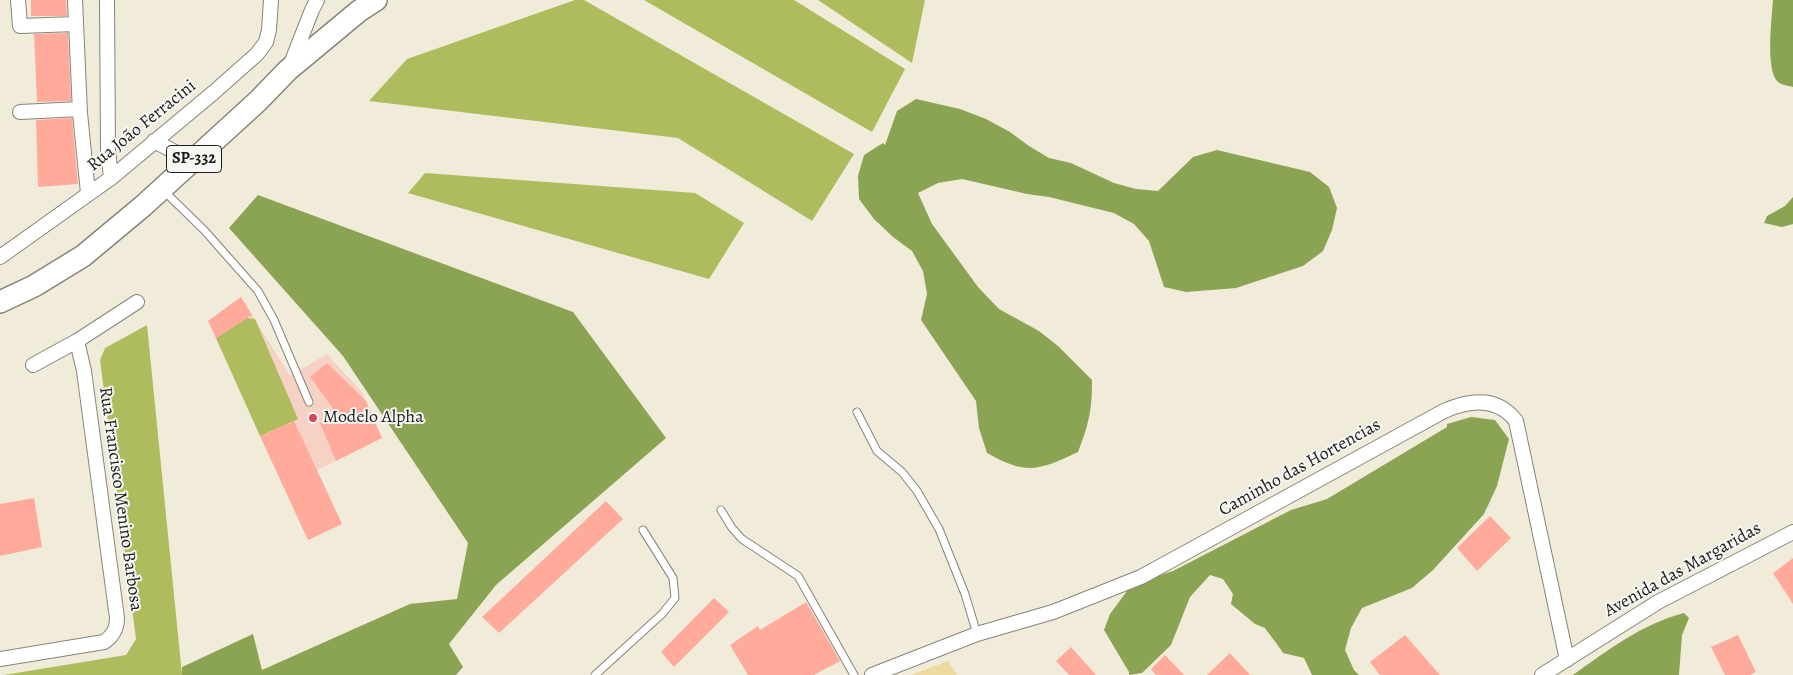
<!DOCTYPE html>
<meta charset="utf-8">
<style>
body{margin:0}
canvas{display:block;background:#f0ecd9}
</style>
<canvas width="1793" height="675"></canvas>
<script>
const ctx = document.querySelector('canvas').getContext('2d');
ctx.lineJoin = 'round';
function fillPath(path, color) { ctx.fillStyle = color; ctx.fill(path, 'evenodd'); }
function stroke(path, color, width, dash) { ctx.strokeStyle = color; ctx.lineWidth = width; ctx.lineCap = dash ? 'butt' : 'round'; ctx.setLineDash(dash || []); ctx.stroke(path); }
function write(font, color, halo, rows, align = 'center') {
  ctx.font = font + ' Alegreya,serif'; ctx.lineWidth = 4; ctx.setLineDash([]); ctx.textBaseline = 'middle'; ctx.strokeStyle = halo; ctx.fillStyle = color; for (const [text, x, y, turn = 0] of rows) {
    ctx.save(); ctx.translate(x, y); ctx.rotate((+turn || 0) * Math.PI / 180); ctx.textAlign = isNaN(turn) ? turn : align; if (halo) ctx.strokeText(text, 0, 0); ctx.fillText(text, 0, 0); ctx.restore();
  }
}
fillPath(new Path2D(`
 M241 297 290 376 327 354 362 392 382 438 317 470 342 524 308 540 208 321Z`), '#f6d2c5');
fillPath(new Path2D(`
 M575 0H584L854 154 812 221 678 138 369 101 407 59Z
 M644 0H794L905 69 872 132Z
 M818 0H925L912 63Z
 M425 173 695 193 744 223 709 279 408 193Z
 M247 318 255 319 298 419 260 436 216 338Z
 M147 325 182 675H4L126 655 136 639 100 360 105 348Z`), '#afbc5d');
fillPath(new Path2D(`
 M1773 0H1793V87C1789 86 1782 85 1778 82 1765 70 1772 17 1773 0Z
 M916 99 960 109 986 119 1010 132 1029 146 1049 158 1071 163 1114 183 1136 189 1158 191 1193 157 1217 150 1310 172 1329 187 1337 208 1332 230 1323 251 1303 266 1236 288 1186 292 1164 287 1149 241 1134 224 1114 213 1049 197 1027 194 962 179 938 183 918 193 932 224 978 287 999 309 1039 331 1058 346 1092 380C1092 410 1089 424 1078 452 1038 471 1026 475 987 453L979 428 976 401 921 320 927 294 923 271 912 251 893 237 874 219 859 199 858 176 864 155 883 143 885 145 897 111Z
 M258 195 573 312 666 438 496 585 449 644 463 667 456 675H182V667L253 634 262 670 410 604 457 599 468 543 343 356 229 228Z
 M1793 197V224L1782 227 1764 223 1767 216 1785 206Z
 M1471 417 1495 420 1509 439 1497 486 1484 514 1433 570 1412 588 1362 608 1351 628 1345 650 1354 670 1359 675H1312L1304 658 1283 653C1277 643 1271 637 1265 628L1255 624 1231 604 1233 594 1223 579 1210 575 1190 597 1171 645 1142 673 1129 675V672L1104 630 1110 614 1133 583 1173 571 1291 510 1327 499 1447 427V424Z
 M1684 613 1689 618 1682 635 1679 675H1573C1608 650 1642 624 1684 613Z`), '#8ba454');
fillPath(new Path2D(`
 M948 661 957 675H911Z`), '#eeda9e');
fillPath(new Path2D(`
 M31 0H66L67 16H31Z
 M68 33 71 101 37 102 34 34Z
 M72 118 78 184 38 187 36 120Z
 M241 297 252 315 216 338 208 321Z
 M327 363 366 401 382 438 336 461 320 423 337 414 310 377Z
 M294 421 342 524 308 540 260 436Z
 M34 498 42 547 0 556V504Z
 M606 501 623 519 499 633 482 617Z
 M1490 516 1511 538 1477 571 1457 548Z
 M1793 558V604L1773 573Z
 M714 598 729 612 674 667 661 652Z
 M806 602 840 661 814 675H748L730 645 758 626 760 630Z
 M1405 635 1440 675H1380L1370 662Z
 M1738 635 1756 672 1750 675H1725L1711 647Z
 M1071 647 1096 675H1069L1056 661Z
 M1230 653 1250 675H1207Z
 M1165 655 1184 675H1156L1151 669Z`), '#ffaa9a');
const service = new Path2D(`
 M164 191 204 230 258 291 274 320 309 402
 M857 412 877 451 902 472 917 491 939 529 965 594 977 634
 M721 510 732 528 742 539 798 576 854 675
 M595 675 662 614 675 598 673 578 643 530`);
const minor = new Path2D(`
 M18 0 20 26 76 24
 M75 0 80 113 88 193
 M107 0 108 150 111 178
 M290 66 312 10 317 0
 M20 112 80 109
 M154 141 192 161
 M0 257 111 178 213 93 257 54 266 42 269 30 271 0
 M33 365 77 341 137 302
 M0 659 104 642C113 636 117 629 117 618L84 371 77 341
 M872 675 977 634 1053 612 1141 577 1444 411C1469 400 1497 396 1516 421L1567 660
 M1542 675 1658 602 1793 532`);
const primary = new Path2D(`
 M0 302 34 286 83 256 143 206 258 101 288 70 359 11 376 0`);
stroke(service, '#86847a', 9);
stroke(minor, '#86847a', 16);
stroke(primary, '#86847a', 24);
stroke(service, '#fff', 7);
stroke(minor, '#fff', 14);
stroke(primary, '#fff', 21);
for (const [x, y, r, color] of [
 [313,418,5,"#d1495b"]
]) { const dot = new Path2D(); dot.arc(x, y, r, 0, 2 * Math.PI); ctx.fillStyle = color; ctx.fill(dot); stroke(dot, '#f6f6f2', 2); }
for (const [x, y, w] of [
 [194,159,55]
]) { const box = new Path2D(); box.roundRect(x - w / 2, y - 13.5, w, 27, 4); ctx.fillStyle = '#f6f6f2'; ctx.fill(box); stroke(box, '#1c1c1c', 1); }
write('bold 16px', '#1c1c1c', null, [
 ["SP-332",194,159]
]);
write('18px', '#1c1c1c', '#f6f6f2', [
 ["Rua João Ferracini",142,126,-39],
 ["Caminho das Hortencias",1300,468,-29],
 ["Rua Francisco Menino Barbosa",120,499,82],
 ["Avenida das Margaridas",1683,570,-29]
]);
write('18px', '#1c1c1c', '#f6f6f2', [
 ["Modelo Alpha",323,418]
], 'left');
</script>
